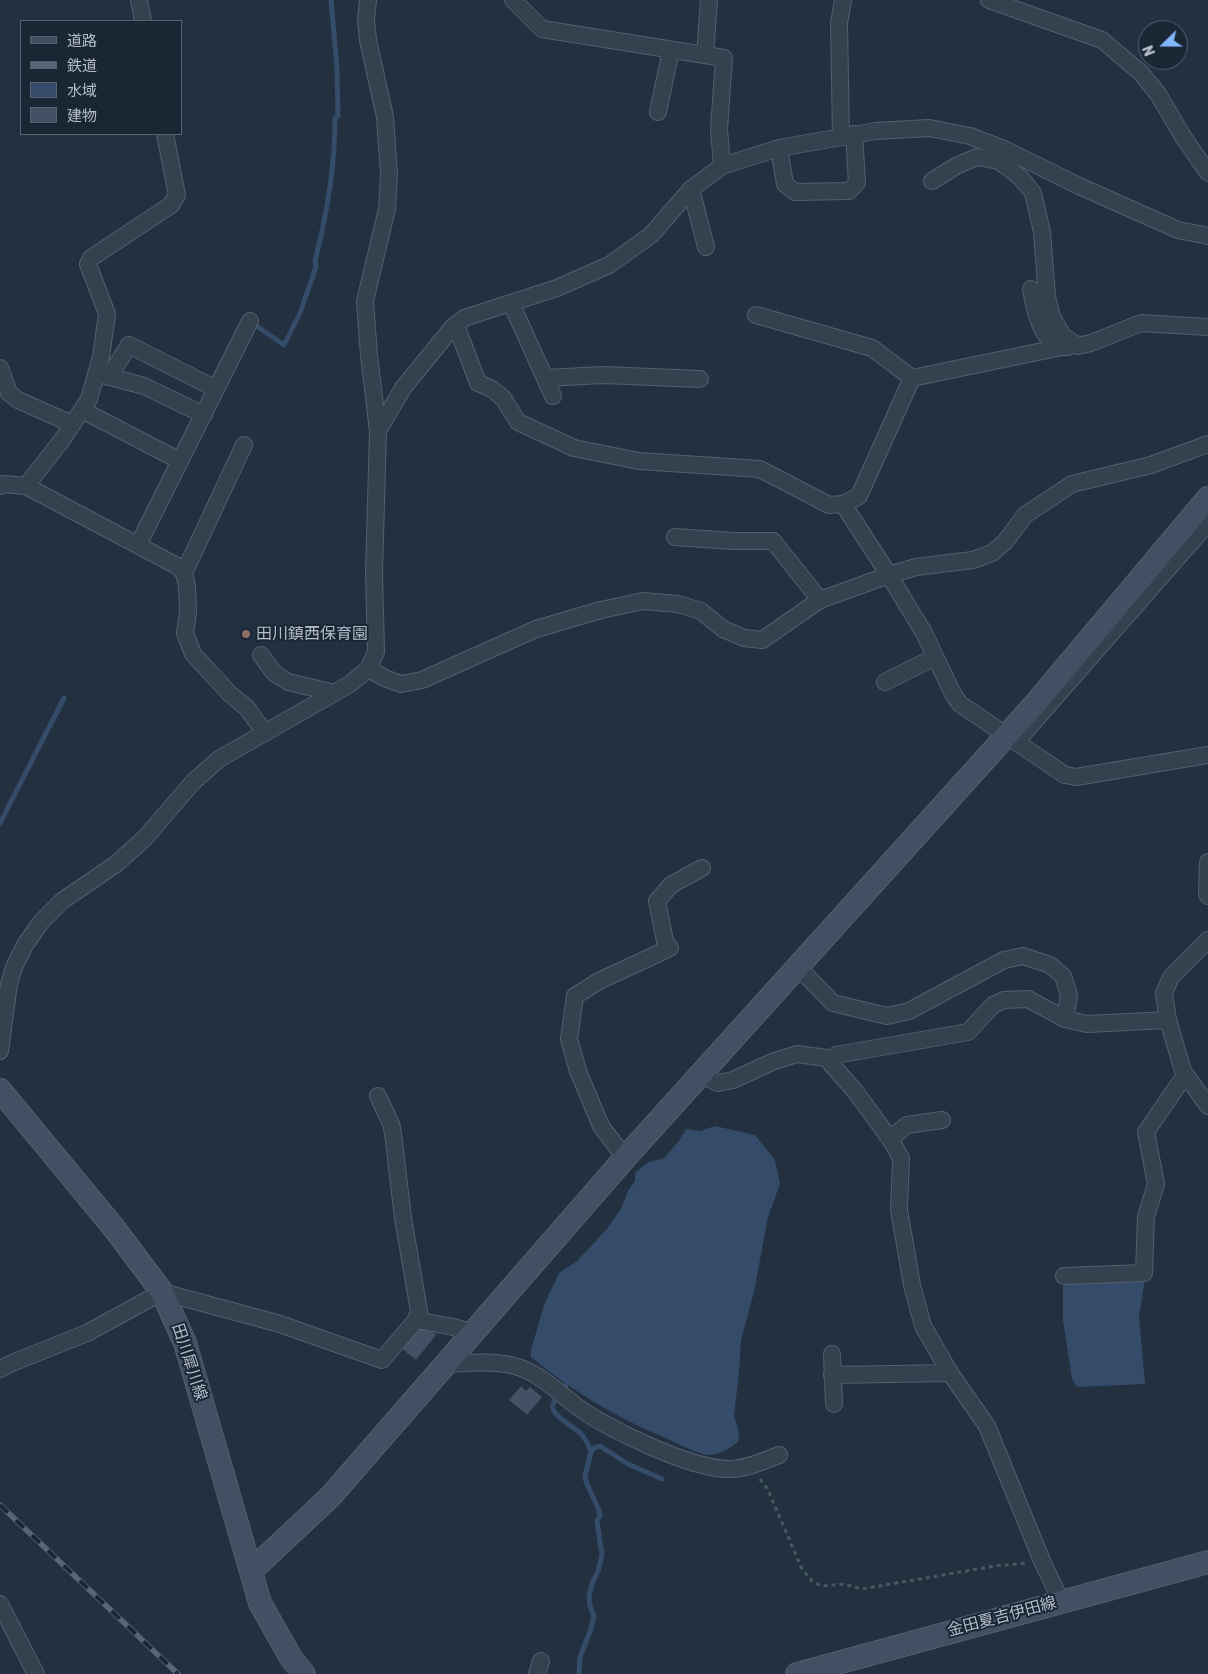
<!DOCTYPE html>
<meta charset="utf-8">
<style>
body{margin:0}
#map{position:relative;width:1208px;height:1674px;overflow:hidden;background:#223040;font-family:Rubik,"Noto Sans JP",sans-serif}
canvas{display:block}
.legend{position:absolute;left:20px;top:20px;width:162px;height:115px;box-sizing:border-box;background:#1b2634;border:1px solid #576270;margin:0;padding:6px 9px;list-style:none;font-size:15px;color:#b2bccb}
.legend li{display:flex;align-items:center;gap:10px;height:25px}
.legend b{width:25px;border:1px solid #576270}
.north{position:absolute;left:1138px;top:20px;width:50px;height:50px;box-sizing:border-box;background:#1b2634;border:1px solid #576270;border-radius:50%;rotate:248deg;font-size:14px;font-weight:700;line-height:20px;text-align:center;color:#b2bccb}
.north::after{content:'';display:block;margin:auto;width:18px;height:22px;background:#82b7ff;clip-path:polygon(50% 0,100% 100%,50% 72%,0 100%)}
</style>
<div id="map">
<canvas width="1208" height="1674"></canvas>
<ul class="legend">
<li><b style="height:6px;background:#435063"></b>道路</li>
<li><b style="height:6px;background:#576677"></b>鉄道</li>
<li><b style="height:14px;background:#344c69"></b>水域</li>
<li><b style="height:14px;background:#425264"></b>建物</li>
</ul>
<div class="north">N</div>
</div>
<script>
const ctx = document.querySelector('canvas').getContext('2d');
ctx.lineJoin = 'round';
function fillPath(path, color) { ctx.fillStyle = color; ctx.fill(path, 'evenodd'); }
function stroke(path, color, width, dash) { ctx.strokeStyle = color; ctx.lineWidth = width; ctx.lineCap = dash ? 'butt' : 'round'; ctx.setLineDash(dash || []); ctx.stroke(path); }
function write(font, color, halo, rows, align = 'center') {
  ctx.font = font + ' Rubik,"Noto Sans JP",sans-serif'; ctx.lineWidth = 4; ctx.setLineDash([]); ctx.textBaseline = 'middle'; ctx.strokeStyle = halo; ctx.fillStyle = color; for (const [text, x, y, turn = 0] of rows) {
    ctx.save(); ctx.translate(x, y); ctx.rotate((+turn || 0) * Math.PI / 180); ctx.textAlign = isNaN(turn) ? turn : align; if (halo) ctx.strokeText(text, 0, 0); ctx.fillText(text, 0, 0); ctx.restore();
  }
}
fillPath(new Path2D(`
 M715 1126 755 1135 775 1160 780 1184 768 1217 754 1292 741 1340 739 1372 734 1416 739 1432 738 1442C728 1450 716 1457 703 1454 691 1451 679 1444 668 1439 617 1418 573 1392 531 1357V1350L544 1305 559 1273 577 1261 606 1230 621 1209 628 1191 635 1181V1173L647 1163 664 1158 678 1142 686 1129 700 1131Z
 M1145 1279 1139 1317 1145 1384 1077 1387 1072 1379 1063 1320V1284Z`), '#344c69');
stroke(new Path2D(`
 M258 327 284 345 300 313 316 267 315 261C327 214 335 166 335 118L338 116 337 68 331 0
 M0 823 64 698
 M566 1385C562 1390 555 1398 553 1405 550 1416 576 1427 582 1435 586 1440 589 1446 591 1452L585 1475 586 1482 599 1510 600 1516 597 1521 602 1555 598 1571 593 1581 589 1596 590 1606 594 1616 591 1629 580 1657 579 1674
 M591 1452 594 1448 600 1446 628 1464 662 1479`), '#344c69', 5);
fillPath(new Path2D(`
 M426 1326 436 1335 416 1360 401 1348 415 1330 417 1332 422 1327Z
 M521 1386 526 1391 530 1387 542 1397 527 1415 509 1400Z`), '#425264');
const street = new Path2D(`
 M139 0 143 21
 M513 0 542 29 724 58 719 129 722 166
 M989 0 1102 40 1141 73 1158 94 1182 135 1208 173
 M705 55 709 0
 M658 112 671 50
 M841 137 839 23 843 0
 M779 148 785 184 795 192 849 191 857 183 854 134
 M932 181 956 166 977 157 999 161 1021 178 1033 193 1042 232 1047 297 1052 317 1063 336 1078 346 1091 343 1141 323 1208 327
 M691 189 706 247
 M1031 289C1034 308 1042 349 1068 347
 M511 303 553 396
 M756 315 872 348 912 378
 M456 325 478 383 492 389 503 398 518 422 574 448 639 461 760 469 829 505 843 504 859 496 912 378 1062 347
 M0 368 9 393 18 400 72 424
 M99 374 144 386 204 415
 M109 377 129 345 216 389
 M545 378 603 375 700 379
 M82 410 180 461
 M378 431 403 388 452 328 464 318 557 288 609 265 651 235 691 189 722 166 779 148 876 131 929 128 970 136 1006 150 1079 186 1178 230 1208 236
 M0 486 4 484 26 486 177 566 184 573 187 586 188 613 185 633 193 654 230 694 247 708 265 733
 M26 486 62 440 89 399 101 357 107 314 88 264 91 258 171 205 177 195 165 134
 M843 504 889 575 924 633 953 694 960 704 1065 775 1076 777 1208 755
 M675 537 733 541H773L820 600
 M138 545 250 321
 M184 573 244 445
 M261 655 274 673 288 682 335 693
 M368 669 387 679 401 684 422 680 536 629 601 610 643 601 678 604 701 611 723 629 744 638 762 640 820 600 889 575 916 567 973 560 992 553 1005 542 1025 515 1072 484 1151 465 1208 444
 M885 682 935 657
 M1016 742 1208 523
 M1208 862 1207 893 1208 896
 M1208 940 1171 977 1164 993 1168 1020 1183 1071 1208 1106
 M798 967 833 1003 887 1016 909 1011 1004 960 1023 956 1050 965 1063 976 1069 995 1065 1019
 M0 1051 9 984 14 967 25 945 41 922 62 901 116 864 145 838 193 782 219 759 350 684 368 669 376 652 374 573 378 431 369 355 365 301 387 209 389 174 385 117 368 40 366 20 368 0
 M700 1074 718 1083 733 1080 772 1062 797 1054 834 1059
 M378 1096 391 1124 393 1133 403 1218 419 1311 416 1320
 M890 1139 907 1125 942 1120
 M625 1158 601 1126 578 1071 569 1039 575 996 599 981 670 948 665 941 657 901 671 885 702 868
 M1064 1276 1144 1273 1146 1217 1156 1184 1146 1132 1185 1075
 M832 1354 834 1404
 M446 1364C469 1363 496 1360 518 1367 540 1374 557 1391 575 1405 605 1428 694 1471 732 1469 749 1468 763 1461 779 1455
 M0 1369 12 1363 87 1333 162 1292 280 1324 382 1360 416 1320 453 1327 474 1333
 M832 1375 950 1373
 M1061 1601 1042 1561 987 1426 950 1373 923 1326 912 1285 899 1210 901 1158 890 1139 855 1091 831 1064 836 1055 968 1032 993 1005 1004 1000 1028 999 1065 1019 1087 1024 1168 1020
 M0 1604 36 1674
 M537 1674 541 1661`);
const secondary = new Path2D(`
 M0 1090 114 1228 162 1292 185 1343 260 1603 291 1658 304 1674
 M251 1571 330 1497 625 1158 1035 704 1208 498
 M797 1674 1208 1562`);
stroke(street, '#545f6d', 18);
stroke(secondary, '#545f6d', 24);
stroke(new Path2D(`
 M760 1479 768 1490 802 1569 812 1581 821 1586 844 1584 862 1589 995 1566 1026 1563`), '#425c5e', 3, [4, 4]);
stroke(street, '#36414f', 16);
stroke(secondary, '#435063', 22);
const rail = new Path2D(`
 M0 1505 178 1674`);
stroke(rail, '#576677', 5.5);
stroke(rail, '#1b2634', 4, [11]);
for (const [x, y, r, color] of [
 [246,634,5,"#8d6e63"]
]) { const dot = new Path2D(); dot.arc(x, y, r, 0, 2 * Math.PI); ctx.fillStyle = color; ctx.fill(dot); stroke(dot, '#1b2634', 2); }
write('16px', '#b2bccb', '#1b2634', [
 ["田川鎮西保育園",256,634]
], 'left');
write('16px', '#b2bccb', '#1b2634', [
 ["田川犀川線",189,1362,72],
 ["金田夏吉伊田線",1002,1617,-15]
]);
</script>
